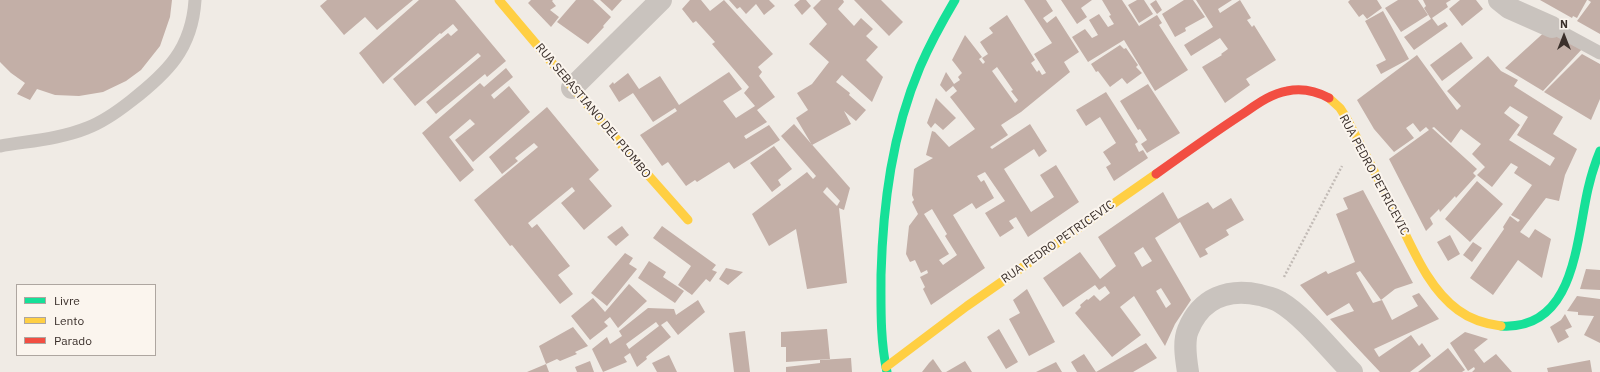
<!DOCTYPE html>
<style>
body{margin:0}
#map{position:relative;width:1600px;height:372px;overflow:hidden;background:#f0ebe5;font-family:"IBM Plex Sans",sans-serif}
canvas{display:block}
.legend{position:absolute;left:16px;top:284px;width:140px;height:72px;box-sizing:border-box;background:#fbf5ee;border:1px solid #aea6a0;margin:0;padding:5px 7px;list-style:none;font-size:12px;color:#3b302b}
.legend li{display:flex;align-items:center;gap:8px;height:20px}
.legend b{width:20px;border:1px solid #aea6a0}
.north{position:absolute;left:1544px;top:16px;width:40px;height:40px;-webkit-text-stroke:3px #fbf5ee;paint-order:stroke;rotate:0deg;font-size:11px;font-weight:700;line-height:16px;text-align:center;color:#3b302b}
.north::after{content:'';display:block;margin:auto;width:14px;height:18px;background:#3b302b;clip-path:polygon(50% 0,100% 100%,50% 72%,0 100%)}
</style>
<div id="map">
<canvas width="1600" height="372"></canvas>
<ul class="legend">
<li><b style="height:5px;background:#16e098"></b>Livre</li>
<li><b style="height:5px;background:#ffcf43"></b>Lento</li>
<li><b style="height:5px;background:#f24e42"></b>Parado</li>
</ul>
<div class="north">N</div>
</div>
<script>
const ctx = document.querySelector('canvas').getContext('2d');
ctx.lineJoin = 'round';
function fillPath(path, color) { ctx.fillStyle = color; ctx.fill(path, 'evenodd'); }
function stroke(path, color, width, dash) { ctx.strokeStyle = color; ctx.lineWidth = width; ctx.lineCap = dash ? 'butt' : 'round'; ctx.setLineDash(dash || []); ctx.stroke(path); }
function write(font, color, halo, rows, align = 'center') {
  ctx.font = font + ' "IBM Plex Sans",sans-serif'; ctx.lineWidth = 4; ctx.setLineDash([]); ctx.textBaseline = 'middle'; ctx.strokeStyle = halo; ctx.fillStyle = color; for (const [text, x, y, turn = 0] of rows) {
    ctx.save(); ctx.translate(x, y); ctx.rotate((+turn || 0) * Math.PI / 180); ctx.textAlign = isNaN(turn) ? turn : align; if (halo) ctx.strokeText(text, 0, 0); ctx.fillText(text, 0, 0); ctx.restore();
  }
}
fillPath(new Path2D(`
 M0 0H172L170 17 160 46 141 70 126 81 103 92 79 96 55 95 37 89 30 100 17 94 25 83 11 73 0 62Z
 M327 0H413L377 30 365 17 344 35 320 6Z
 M419 0H455L506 61 487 77 485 74 436 114 426 102 481 56 478 53 415 106 393 79 448 33 451 36 458 30 453 24 441 34 440 33 383 84 359 53Z
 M531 0H553L552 1 556 6 550 10 559 17 551 27 528 3Z
 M576 0H593L611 17 603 26 604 27 588 44 557 22Z
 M600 0H622L612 11Z
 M690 0H701L710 11 724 0 773 54 758 67 762 72 759 76 775 97 757 110 767 122 744 136 746 139 769 125 780 140 734 169 729 162 697 182 695 180 686 186 668 162 662 166 640 135 677 111 675 108 653 122 633 93 619 102 609 86 613 82 614 84 628 73 639 89 660 76 679 105 729 72 742 89 723 101 736 118 755 106 744 93 749 87 712 44 715 42 696 21 693 23 682 9Z
 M729 0H769L775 6 764 15 756 4 746 14 740 7 737 9Z
 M800 0H806L811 6 802 15 794 5Z
 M821 0H843L844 2 838 9 854 26 861 18 873 29 866 36 878 47 866 60 883 77 872 102 842 75 836 82 850 93 849 95 866 110 856 121 844 111 851 124 812 145 796 118 808 110 797 93 812 84 829 62 809 44 827 24 813 8Z
 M854 0H881L903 22 889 36Z
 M1024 0H1046L1053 11 1043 18 1047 23 1056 16 1079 52 1064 62 1070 72 1021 112 1001 125 1008 135 990 147 992 149 1030 124 1047 151 1039 157 1034 149 1004 169 1031 212 1054 197 1040 175 1056 165 1079 202 1028 237 1016 217 1009 221 1014 228 1000 237 985 213 1005 201 985 172 977 176 981 182 984 180 994 198 976 209 972 203 953 215 985 268 931 305 923 289 925 287 920 277 928 273 927 270 921 273 915 260 910 262 906 254 909 226 918 214 912 202 914 200 912 195 914 169 933 158 926 155 932 131 935 132 949 147 975 129 950 97 957 91 953 86 946 92 940 85 946 72 954 84 960 80 958 77 962 73 952 60 965 35 982 57 979 59 983 64 985 62 982 58 988 54 980 42 993 33 989 28 1007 15 1035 60 1031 63 1037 72 1039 70 1042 75 1046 73 1034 54 1052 43ZM997 67 1013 90 1011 91 1018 100 1015 103 992 71ZM932 209 947 234 945 236 957 255 943 265 939 260 949 254 924 214Z
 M1061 0H1092L1081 8 1087 17 1077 24Z
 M1102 0H1122L1139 26 1157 15 1162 23 1159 25 1188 70 1155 91 1124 40 1088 62 1072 37 1085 29 1092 38 1098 35 1089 20 1099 14 1108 27 1114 24 1109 16 1111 15Z
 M1137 0H1144L1153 14 1139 23 1128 5Z
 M1156 0 1162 10 1157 14 1150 4Z
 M1184 0H1193L1205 17 1185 28 1186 31 1175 37 1162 14Z
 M1196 0H1232L1218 9 1220 13 1240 0 1251 18 1247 20 1252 27 1254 25 1276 60 1246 79 1250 85 1225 103 1202 67 1222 55 1221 54 1228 49 1220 38 1191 56 1184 45 1213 27Z
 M1350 0H1377L1382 8 1367 19 1363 14 1359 17 1348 2Z
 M1398 0H1418L1428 15 1401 32 1385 8Z
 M1423 0H1451L1446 3 1448 7 1432 18 1438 26 1445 22 1448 26 1414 50 1404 37 1431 19 1424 8 1426 6Z
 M1460 0H1476L1483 9 1462 26 1449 9Z
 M1540 0H1587L1577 18 1573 16 1572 18Z
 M1588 0H1600V34L1577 21 1591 2Z
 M1383 11 1409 59 1381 74 1376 65 1386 60 1365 21Z
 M1549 28 1583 48 1543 91 1505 68Z
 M1461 42 1473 58 1442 81 1430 65Z
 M1120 45 1124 49 1126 48 1138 65 1136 67 1142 73 1127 84 1122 78 1110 87 1098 71 1096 72 1091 64Z
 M1582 54 1600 64V99L1591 120 1544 92Z
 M1417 55 1457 110 1461 106 1447 91 1488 56 1501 71 1518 80 1514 86 1563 117 1553 134 1577 149 1565 175 1559 201 1546 198 1520 232 1529 238 1535 229 1551 239 1542 278 1518 260 1493 295 1470 278 1504 229 1503 227 1510 216 1518 222 1520 220 1511 215 1532 185 1514 173 1518 167 1511 163 1492 187 1477 175 1485 167 1472 154 1481 144 1461 129 1451 143 1434 127 1432 128 1477 169 1473 173 1476 176 1456 198 1455 196 1440 212 1439 209 1430 218 1433 224 1426 231 1389 159 1429 130 1426 127 1420 132 1413 123 1406 128 1414 138 1394 152 1374 129 1357 100ZM1510 106 1528 117 1517 135 1555 158 1550 166 1509 140 1520 125 1504 113Z
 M506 68 513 77 491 95 494 99 509 86 530 112 473 162 455 140 475 124 470 119 449 137 474 170 460 182 422 133 480 83 484 87Z
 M1148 84 1180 133 1147 153 1141 144 1147 140 1140 129 1138 130 1120 101Z
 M1106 92 1138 142 1135 144 1139 152 1143 150 1148 158 1114 181 1106 167 1111 164 1103 152 1116 143 1100 117 1086 126 1076 110Z
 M936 98 956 118 943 130 935 123 931 128 927 123Z
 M547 107 599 170 589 179 612 206 584 230 561 203 575 191 572 187 528 223 532 228 537 224 570 266 558 275 573 294 560 304 512 245 510 246 474 200 538 147 534 143 515 158 518 161 502 174 489 157Z
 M794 124 850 188 844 210 839 208 847 283 807 289 796 229 769 246 752 214 807 172 813 179 816 176 781 136ZM827 187 840 201 837 206 823 192Z
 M774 146 792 169 778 180 781 185 772 192 750 163Z
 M1477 181 1503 204 1470 242 1445 219Z
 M1363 190 1413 283 1395 289 1381 300 1360 271 1356 273 1373 303 1382 300 1392 320 1418 306 1412 296 1419 293 1439 319 1374 349 1379 357 1411 335 1419 346 1422 343 1431 356 1410 372H1380L1330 319 1354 311 1349 303 1327 316 1300 285 1326 271 1328 274 1355 262 1336 214 1348 209 1343 198Z
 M1163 192 1178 219 1208 202 1213 209 1231 198 1244 220 1226 230 1229 235 1205 249 1208 254 1200 258 1180 222 1155 238 1191 300 1175 324 1165 346 1134 296 1120 307 1141 335 1112 357 1075 313 1081 307 1080 305 1087 299 1088 300 1094 295 1100 301 1110 293 1105 286 1099 290 1095 285 1063 307 1043 278 1080 252 1100 279 1116 266 1098 237ZM1143 247 1152 261 1142 267 1134 253ZM1161 288 1171 304 1166 308 1156 291Z
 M622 226 629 235 616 246 607 237Z
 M662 226 716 265 712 270 717 272 710 282 706 279 692 295 678 285 691 266 653 238Z
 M1450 235 1460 254 1448 261 1437 242Z
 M1473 242 1482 248 1472 262 1463 255Z
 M625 253 633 258 629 264 637 269 607 306 591 293Z
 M649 261 666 272 663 277 684 291 675 303 638 278Z
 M726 268 743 272 728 285 719 279Z
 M1586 269 1600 270V290L1580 289Z
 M629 284 647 301 618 328 610 317 604 322 608 326 590 340 571 316 593 298 605 312Z
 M1027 289 1055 342 1029 356 1009 319 1020 313 1013 300Z
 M1577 296 1600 299V343L1584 335 1594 316 1578 315V312L1567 311Z
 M698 300 705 312 678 335 667 321 661 325 671 337 646 357 647 359 637 367 630 353 624 357 627 362 603 372 592 349 607 337 610 344 622 336 619 331 648 308 674 309 676 315ZM656 322 659 326 629 349 626 344Z
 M1565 314 1572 327 1565 330 1569 337 1558 343 1550 327 1561 320Z
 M573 327 588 346 575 352 577 354 560 361 557 359 546 364 539 346Z
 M827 329 830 359 786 362V347H781V332Z
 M999 329 1018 362 1006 369 987 337Z
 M745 331 750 372H734L729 333Z
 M1465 332 1488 339 1474 350 1484 363 1496 354 1512 372H1472L1475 369 1474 367 1468 371 1450 343Z
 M1146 343 1157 358 1133 372H1077L1071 362 1084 354 1096 372Z
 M1448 348 1465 370 1462 372H1418Z
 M669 355 677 372H657L652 363Z
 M851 358 852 372H786V367L820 363V360Z
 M933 359 942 372H922L929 363Z
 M1590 360 1592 372H1548L1547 368Z
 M590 361 594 372H577L575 367Z
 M965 361 972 372H946Z
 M1056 362 1062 372H1036Z
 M546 364 549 372H527Z`), '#c3afa7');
stroke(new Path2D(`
 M1284 277 1342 166`), '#c2bbb6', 2.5, [2, 2]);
stroke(new Path2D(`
 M1552 27 1600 53
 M0 146C28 141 60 139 87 128 103 122 117 112 131 101 167 73 192 49 195 0`), '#c9c3be', 13);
stroke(new Path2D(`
 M1499 0 1509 8 1552 27
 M572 88 661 0
 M1188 372C1186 359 1183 342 1188 330 1201 298 1228 288 1260 295 1267 297 1274 298 1280 302 1305 317 1331 351 1352 372`), '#c9c3be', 22);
stroke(new Path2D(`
 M1501 326C1575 331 1576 241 1588 189 1591 176 1595 163 1600 151
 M887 372C880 340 881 307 881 275 883 204 892 133 920 67 930 44 942 22 955 0`), '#16e098', 9);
stroke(new Path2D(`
 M499 0 618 141 688 220
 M1329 98 1340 108 1347 119C1364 151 1381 184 1397 217 1413 249 1428 288 1458 310 1470 319 1486 324 1501 326
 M886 367 967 306 1156 174`), '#ffcf43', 9);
stroke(new Path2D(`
 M1156 174C1184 154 1212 134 1241 115 1256 105 1270 94 1287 91 1301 88 1316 91 1329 98`), '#f24e42', 9);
write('12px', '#3b302b', '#fbf5ee', [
 ["RUA SEBASTIANO DEL PIOMBO",593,111,50],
 ["RUA PEDRO PETRICEVIC",1374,175,62],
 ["RUA PEDRO PETRICEVIC",1058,242,-35]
]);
</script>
